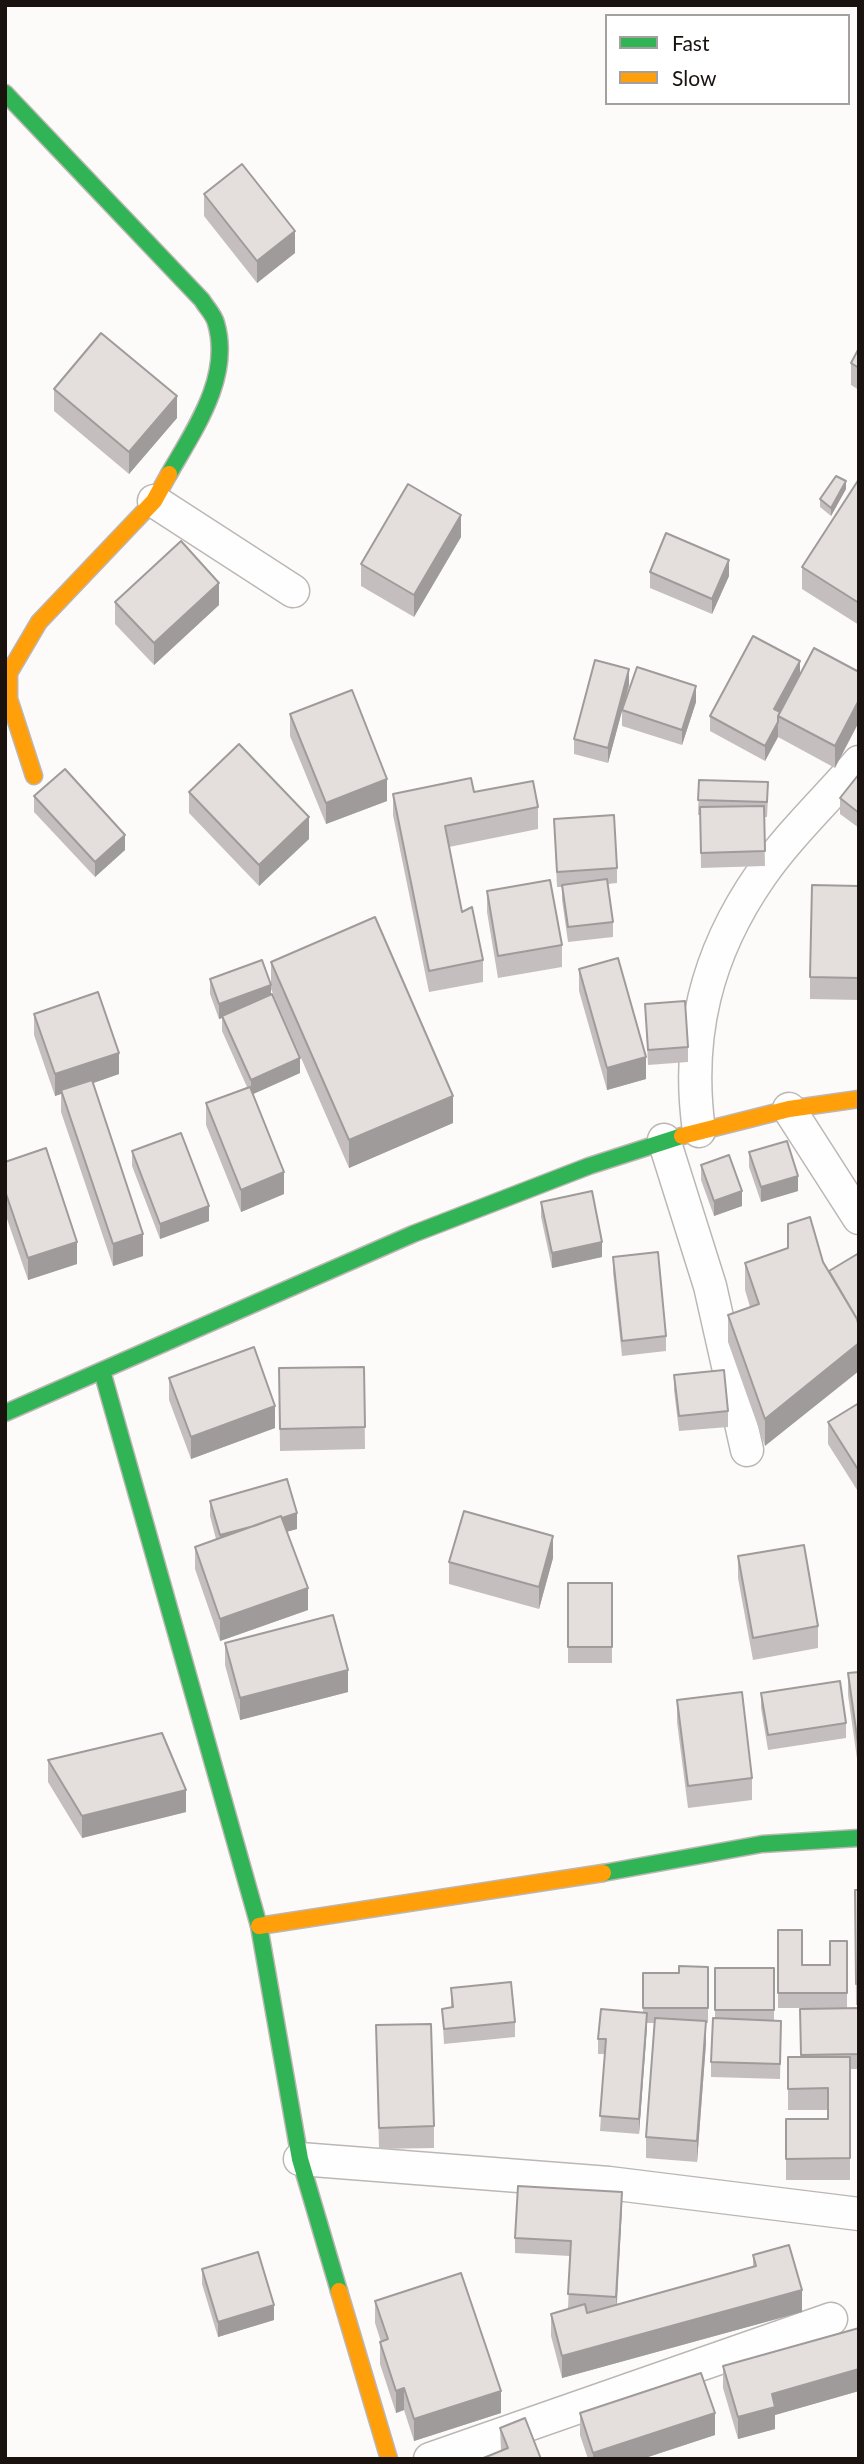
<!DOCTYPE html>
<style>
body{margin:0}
#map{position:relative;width:864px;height:2464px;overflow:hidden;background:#fdfbf9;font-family:Lato,sans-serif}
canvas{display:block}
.frame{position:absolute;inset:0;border:7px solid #19120f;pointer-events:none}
.legend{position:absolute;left:605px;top:14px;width:245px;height:91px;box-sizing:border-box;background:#fff;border:2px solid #a3a09f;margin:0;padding:9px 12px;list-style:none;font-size:21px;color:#19120f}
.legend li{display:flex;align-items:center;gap:14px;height:35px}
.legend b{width:35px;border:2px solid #a3a09f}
</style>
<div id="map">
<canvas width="864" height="2464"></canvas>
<div class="frame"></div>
<ul class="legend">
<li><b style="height:9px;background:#30b455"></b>Fast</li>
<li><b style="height:9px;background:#ff9f0a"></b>Slow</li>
</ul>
</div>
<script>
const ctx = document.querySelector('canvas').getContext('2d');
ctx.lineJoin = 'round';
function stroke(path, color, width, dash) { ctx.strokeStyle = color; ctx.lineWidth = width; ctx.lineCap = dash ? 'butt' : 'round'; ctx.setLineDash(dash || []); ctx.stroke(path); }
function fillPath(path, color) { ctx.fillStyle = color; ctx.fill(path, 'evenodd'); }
const street = new Path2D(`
 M154 501 293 591
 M789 1109 859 1218
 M699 1131C686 1037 706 954 761 875 789 835 827 799 859 762
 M664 1140 710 1286 747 1450
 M300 2159 609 2183 859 2214
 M430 2459 831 2319`);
const fast = new Path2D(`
 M5 93 202 300C206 307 214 315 216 323 232 377 194 430 169 474
 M102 1371 259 1926 300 2159 339 2291
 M5 1413 413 1234 589 1166 682 1136
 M603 1873 762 1844 859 1838`);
const slow = new Path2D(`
 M34 776 9 699V673L39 622 154 501 169 474
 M682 1136 789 1109 859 1099
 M259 1926 603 1873
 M339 2291 389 2459`);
stroke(street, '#bcb7b4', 35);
stroke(fast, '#bcb7b4', 19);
stroke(slow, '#bcb7b4', 19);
stroke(street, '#fffefe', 32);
stroke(fast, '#30b455', 16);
stroke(slow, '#ff9f0a', 16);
fillPath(new Path2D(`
 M204 194 295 253 257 283 204 216Z
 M859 348V390L851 385V363Z
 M54 389 177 418 129 474 54 411Z
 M859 479V625L802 589V567Z
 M846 489 831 516 820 507V499Z
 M461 537 414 617 361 586V564Z
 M650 572 729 576 712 614 650 588Z
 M115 602 219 605 154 665 115 624Z
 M859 672 835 768 778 737 765 761 710 731V716L800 674Z
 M629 685 608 763 574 754V739Z
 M696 702 682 745 622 726V710Z
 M290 714 387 801 326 824 290 736Z
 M859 774V828L840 814V798Z
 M699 780 768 798 767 817H764L765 866 701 868 700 815H698Z
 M189 792 309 839 259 886 189 813Z
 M474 792 538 807V829L449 847 462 912 483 960V982L429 992 393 815V794Z
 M34 796 125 850 95 877 34 812Z
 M554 819 617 868V883L608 884 613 922V937L568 942 562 900V887H557Z
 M859 886V1000L810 999V977Z
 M487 891 562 945V967L498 978 487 912Z
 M271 962 453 1123 349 1168 271 989Z
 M579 969 646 1079 607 1090 579 991Z
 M210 979 271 995 300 1073 253 1094 284 1194 241 1212 206 1125V1103L247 1087 222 1031V1018L219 1019 210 994Z
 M645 1004 688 1047V1062L648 1065Z
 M34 1014 119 1074 93 1083 143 1256 113 1266 61 1112V1094L55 1096 34 1035Z
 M132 1151 209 1221 160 1239 132 1166Z
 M749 1152 798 1191 761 1202 749 1167Z
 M5 1162 77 1264 28 1280 5 1213Z
 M701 1165 742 1206 714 1216 701 1180Z
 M541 1202 602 1257 552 1268 541 1217Z
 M788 1248 765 1446 728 1342V1315L750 1307 745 1290V1263Z
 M613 1257 666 1336V1351L622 1356 613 1272Z
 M364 1367 365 1449 280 1451 279 1368Z
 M674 1375 728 1411V1427L679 1431 674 1390Z
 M169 1378 275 1428 191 1459 169 1400Z
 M859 1403V1493L828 1444V1422Z
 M210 1501 297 1529 287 1531 308 1610 220 1641 195 1569V1547L216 1539 210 1516Z
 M738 1556 818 1626V1648L753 1660 738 1578Z
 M553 1558 539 1609 449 1584V1562Z
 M568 1583H612V1663H568Z
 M225 1643 348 1692 240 1720 225 1665Z
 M859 1672V1773L848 1695V1673Z
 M761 1693 846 1723V1738L768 1750 761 1708Z
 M677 1700 752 1778V1800L688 1808 677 1722Z
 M48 1760 186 1812 82 1838 48 1782Z
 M855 1890H859V2005H856Z
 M778 1930 802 1965H830L847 1941V2008H778Z
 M708 1967V2023H706V2043L697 2162 646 2158V2137L654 2023H647L639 2134 600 2131 605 2054H598V2039L643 2012V1973H679Z
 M715 1968H774V2020L781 2036 780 2079 711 2077V2062L715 2018Z
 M451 1988 515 2022V2037L444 2044 442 2009 451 2007Z
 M859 2008V2069H850V2180H786V2119H828V2110H788V2057H801L800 2009Z
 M376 2025 434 2126V2148L379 2149Z
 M622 2207 617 2305 753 2267V2255L802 2312 562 2378 551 2336V2314L568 2309 570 2256 515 2253V2238Z
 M202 2269 274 2320 218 2337 202 2284Z
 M375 2301 501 2413 414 2441 404 2410 396 2413 380 2364V2342H381L375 2323Z
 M859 2328V2391L775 2415V2429L738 2439 723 2388V2366Z
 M580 2413 715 2435 642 2459H588L580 2435Z
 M500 2428 541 2459 501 2451Z`), '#c4bfbe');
fillPath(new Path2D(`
 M295 231V253L257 283V261Z
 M177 396V418L129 474V452Z
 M846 481V489L831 516V508Z
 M461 515V537L414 617V595Z
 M729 560V576L712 614V599Z
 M219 583V605L154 665V643Z
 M800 661V677L774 724V709Z
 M629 669V685L608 763V748Z
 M696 686V702L682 745V730Z
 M859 700V722L835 768V746Z
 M778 722V737L765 761V746Z
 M387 779V801L326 824V803Z
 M309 817V839L259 886V865Z
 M125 835V850L95 877V862Z
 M271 985V1000L222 1016V1018L219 1019V1004Z
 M119 1053V1074L62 1094 61 1090V1094L55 1096V1074Z
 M646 1057V1079L607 1090V1068Z
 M300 1058V1073L251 1095V1080Z
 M453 1096V1123L349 1168V1140Z
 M284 1172V1194L241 1212V1190Z
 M798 1176V1191L761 1202V1187Z
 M742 1191V1206L714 1216V1201Z
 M209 1206V1221L160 1239V1224Z
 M143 1234V1256L113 1266V1244Z
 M77 1242V1264L28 1280V1258Z
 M602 1242V1257L552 1268V1253Z
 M859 1331V1371L765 1446V1419Z
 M275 1406V1428L191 1459V1437Z
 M297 1513V1529L220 1551V1535Z
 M553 1536V1558L539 1609V1587Z
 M308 1588V1610L220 1641V1619Z
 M348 1670V1692L240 1720V1698Z
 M186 1790V1812L82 1838V1816Z
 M647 2013V2028L639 2134V2119Z
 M706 2021V2043L697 2162V2141Z
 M622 2192V2207L616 2312V2297Z
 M802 2290V2312L562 2378V2356Z
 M274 2305V2320L218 2337V2322Z
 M859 2369V2391L775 2415V2429L738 2439V2417L772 2394Z
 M404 2388V2410L396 2413V2391Z
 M501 2391V2413L414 2441V2419Z
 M715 2413V2435L642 2459H593V2453Z`), '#a09b9b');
const building = new Path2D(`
 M242 164 295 231 257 261 204 194Z
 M101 333 177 396 129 452 54 389Z
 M859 348V368L851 363Z
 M836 476 846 481 831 508 820 499Z
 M859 479V603L802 567Z
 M408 484 461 515 414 595 361 564Z
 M666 533 729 560 712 599 650 572Z
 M181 541 219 583 154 643 115 602Z
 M753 636 800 661 774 709 780 712 778 716V722L765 746 710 716Z
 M814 648 859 672V700L835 746 778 716Z
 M595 660 629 669 608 748 574 739Z
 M637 667 696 686 682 730 622 710Z
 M352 690 387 779 326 803 290 714Z
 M239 744 309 817 259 865 189 792Z
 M65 769 125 835 95 862 34 796Z
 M859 774V813L840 798Z
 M471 778 474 792 533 781 538 807 445 826 462 912 472 907 483 960 429 971 393 794Z
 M699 780 768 782 767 802 698 800Z
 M764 806 765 851 701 853 700 807Z
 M614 815 617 868 557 872 554 819Z
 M607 879 613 922 568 927 562 885Z
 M550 880 562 945 498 956 487 891Z
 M812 885 859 886V978L810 977Z
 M375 917 453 1096 349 1140 271 962Z
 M618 958 646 1057 607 1068 579 969Z
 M262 960 271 985 219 1004 210 979Z
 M98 992 119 1053 55 1074 34 1014Z
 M272 994 300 1058 251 1080 222 1016Z
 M685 1001 688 1047 648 1050 645 1004Z
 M92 1080 143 1234 113 1244 61 1090Z
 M250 1087 284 1172 241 1190 206 1103Z
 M181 1133 209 1206 160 1224 132 1151Z
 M787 1141 798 1176 761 1187 749 1152Z
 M46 1148 77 1242 28 1258 5 1191V1162Z
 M729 1155 742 1191 714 1201 701 1165Z
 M592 1191 602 1242 552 1253 541 1202Z
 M810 1217 823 1262 857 1319 859 1327V1343L765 1419 728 1315 759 1304 745 1263 788 1248V1224Z
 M658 1252 666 1336 622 1341 613 1257Z
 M859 1253V1327L857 1319 829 1271Z
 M254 1347 275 1406 191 1437 169 1378Z
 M364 1367 365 1427 280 1429 279 1368Z
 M724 1370 728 1411 679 1416 674 1375Z
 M859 1403V1471L828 1422Z
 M287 1479 297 1513 282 1518 281 1516 254 1526 220 1535 210 1501Z
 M464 1511 553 1536 539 1587 449 1562Z
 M281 1516 308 1588 220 1619 195 1547Z
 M804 1545 818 1626 753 1638 738 1556Z
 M568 1583H612V1647H568Z
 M333 1615 348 1670 240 1698 225 1643Z
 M859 1672V1751L848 1673Z
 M840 1681 846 1723 768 1735 761 1693Z
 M742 1692 752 1778 688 1786 677 1700Z
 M162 1733 186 1790 82 1816 48 1760Z
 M855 1890H859V1984H856Z
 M778 1930H802V1965H830V1941H847V1993H778Z
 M679 1966 708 1967V2008H643V1973H679Z
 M715 1968H774V2010H715Z
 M511 1982 515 2022 444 2029 442 2009 453 2007 451 1988Z
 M859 2008V2054L801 2055 800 2009Z
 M601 2009 647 2013 639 2119 600 2116 606 2039H598Z
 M655 2018 706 2021 697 2141 646 2137Z
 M713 2018 781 2021 780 2064 711 2062Z
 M431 2024 434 2126 379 2128 376 2025Z
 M788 2057H850V2158L786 2159V2119H828V2088L788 2089Z
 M518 2186 622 2192 616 2297 568 2294 571 2241 515 2238Z
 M789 2245 802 2290 562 2356 551 2314 585 2304 587 2313 756 2266 753 2255Z
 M258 2252 274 2305 218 2322 202 2269Z
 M461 2273 501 2391 414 2419 404 2388 396 2391 380 2342 388 2339 375 2301Z
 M859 2328V2369L772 2394 775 2407 738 2417 723 2366Z
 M701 2373 715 2413 593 2453 580 2413Z
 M525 2418 541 2459H481L508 2448 500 2428Z`);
fillPath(building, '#e4dedd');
stroke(building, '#a09b9b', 2);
</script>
